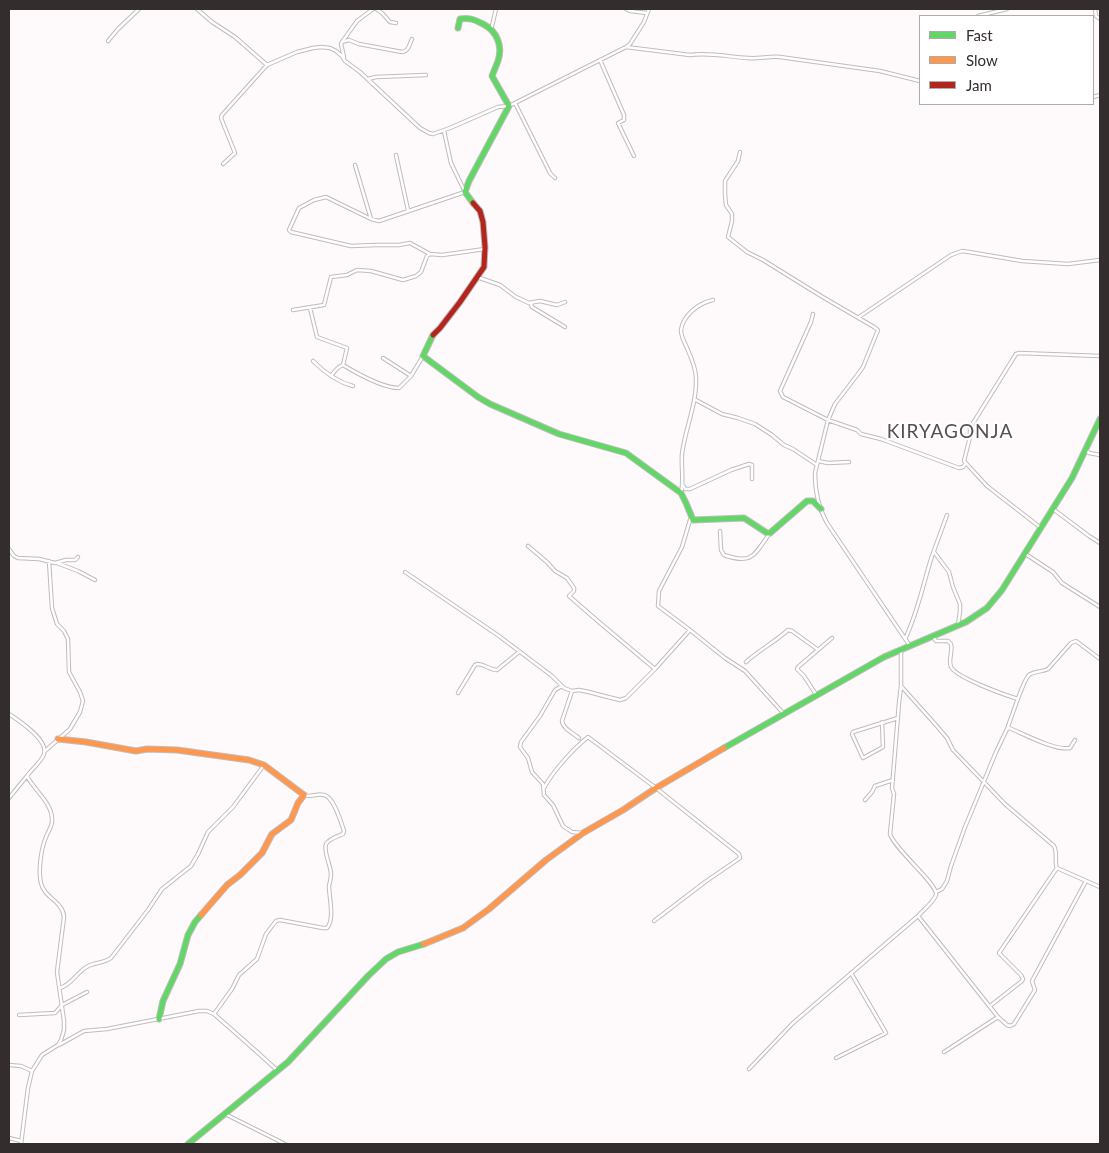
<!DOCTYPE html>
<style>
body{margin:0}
#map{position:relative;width:1109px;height:1153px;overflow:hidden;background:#fefafb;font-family:Lato,sans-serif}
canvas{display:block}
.frame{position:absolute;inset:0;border:10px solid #332d2e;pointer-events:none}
.legend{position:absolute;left:919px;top:15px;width:175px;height:90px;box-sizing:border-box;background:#fff;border:1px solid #adabab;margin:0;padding:6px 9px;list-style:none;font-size:15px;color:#332d2e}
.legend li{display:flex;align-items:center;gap:10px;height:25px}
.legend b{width:25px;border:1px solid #adabab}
</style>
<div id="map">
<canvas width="1109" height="1153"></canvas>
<div class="frame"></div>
<ul class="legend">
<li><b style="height:6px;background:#63d668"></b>Fast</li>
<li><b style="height:6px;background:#ff974d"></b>Slow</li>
<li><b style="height:6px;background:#b3261e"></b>Jam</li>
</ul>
</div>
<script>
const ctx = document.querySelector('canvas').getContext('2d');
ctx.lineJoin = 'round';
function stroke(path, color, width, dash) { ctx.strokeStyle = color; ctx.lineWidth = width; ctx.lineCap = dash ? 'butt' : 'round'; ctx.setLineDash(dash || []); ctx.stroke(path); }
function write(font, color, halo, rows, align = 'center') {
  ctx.font = font + ' Lato,sans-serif'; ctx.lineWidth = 4.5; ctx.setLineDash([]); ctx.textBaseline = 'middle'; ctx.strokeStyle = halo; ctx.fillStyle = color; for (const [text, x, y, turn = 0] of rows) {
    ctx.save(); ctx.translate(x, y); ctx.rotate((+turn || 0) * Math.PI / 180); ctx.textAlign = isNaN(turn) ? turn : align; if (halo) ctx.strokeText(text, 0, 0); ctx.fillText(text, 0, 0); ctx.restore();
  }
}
const street = new Path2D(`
 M197 9 212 22 235 37 267 65
 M376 9 382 13 390 22 396 23
 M626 9 630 11 647 13
 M1095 9 1096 16 1100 19
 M978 16 1007 9
 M491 28 492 26 496 9
 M108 41 118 29 139 9
 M342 42 349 40 359 44 402 52C409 51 409 45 412 39
 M626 47 690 55C709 52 729 57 748 58 759 59 769 56 780 57L880 71 920 81
 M344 57 341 44 342 42 357 21 373 9
 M600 60 624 115V120L618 123 634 156
 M368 79 376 77 426 75
 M1093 97 1100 95
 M515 103 550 173 555 178
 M740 152 738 161 725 181V194L726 205 732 214V221L728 237 747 252 763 260 821 296 874 327 878 330 863 367 858 374 835 404 828 420 815 473C815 491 818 507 827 523L910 646
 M396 155 408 210
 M223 164 235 153 221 118 222 115 267 65 297 52 313 48 321 47 330 48 336 51 342 56 345 61 360 72 420 128 429 133 433 134 450 128 498 107 509 106 626 47 630 44 644 22 649 9
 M355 165 371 219
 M430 254 410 243 399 245H376L351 246 291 232 289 230 299 208 314 200 326 197 371 219 379 221 465 192 451 163 444 131
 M477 277 500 285 516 297 529 303 540 301 557 305 565 302
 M532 303 531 305 532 307 565 327
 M310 308 317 337 347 348 343 365
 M293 310 324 305 331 277 347 275 357 270 371 271 403 280 416 276 421 272 427 256 430 254 442 255 485 249
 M813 314 811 322 780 391 783 397 828 420 857 430 861 434 881 439 959 468 963 467 966 463
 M859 317 951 255 962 251 969 252 1022 261 1068 264 1100 260
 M383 358 411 376
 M313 361C325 373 337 382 353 386
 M331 376C334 372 338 366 343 365 358 374 382 388 399 388L411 376 423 356
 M694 399 722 414 738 418 755 424 772 435 784 445 793 449 817 465
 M1086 450 1089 453 1100 455
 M818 461 828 463 849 462
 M683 485 685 489H690L731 470 749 464 752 465V479
 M681 493C684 480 681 467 682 454 685 429 697 404 696 378 696 368 691 357 687 348 685 343 681 337 681 330 683 315 699 303 713 300
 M1053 509 1089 536 1100 543
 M1041 528 987 486 964 461 970 437V428L1016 354 1019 353 1100 356
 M720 531 721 550 724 555C753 565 754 555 770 533
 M528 546 548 563 555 571 567 578 574 588V591L569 596 600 623 655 669
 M9 549 14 556 18 558 39 559 55 563 66 560H75L78 557
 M934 552 949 572 953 587 960 604V611L958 626
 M1024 553 1053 572 1062 583 1100 607
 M57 563 78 571 95 580
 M405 572 499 636 552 676 564 688 572 691 579 690 589 692 604 696 620 700 626 698 655 669 690 630 725 658 745 671 784 714
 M690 630 658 606 659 591 682 547 690 520 692 519
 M933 637 936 641H948L951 644C953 651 948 660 951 667 957 678 1005 695 1018 699
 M905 639C918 612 923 584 932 556 937 542 942 529 947 515
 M901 649V686L935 724 947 738 953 750 1005 804 1054 846C1058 853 1054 862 1057 868L1100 887
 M746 662C759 650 775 642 788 630L792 631 817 649
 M562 686 555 690 540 716 521 742 520 747 528 758 532 772 543 784 544 795 553 805 563 826 572 832 583 833
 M572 691 562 721C563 729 573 733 579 738
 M458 693 475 665 477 664C484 664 490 670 497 670L519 652
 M817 696 804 676 797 669 798 667 832 638
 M9 714C18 720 49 740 44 754 42 761 32 769 27 776 34 790 52 803 52 819 53 826 48 831 46 837 41 849 38 871 41 883 44 898 63 901 64 917L57 972 64 1021V1030L61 1040 58 1045 42 1055 32 1071 28 1088 21 1144
 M882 722 883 747 863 758 852 734 853 732 898 718
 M1075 740 1070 748C1055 751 1024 734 1009 728L1008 726C1012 717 1023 680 1029 675 1034 671 1042 672 1048 669L1071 643 1076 641 1100 659
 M45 751 70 729 80 712 83 701 80 692 69 672 68 639 64 631 57 624 52 608 49 561
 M544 788C553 771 573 749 588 737L656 788 739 854 740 858 705 882 654 921
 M9 798 27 776
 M865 800 872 792 875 786 893 780
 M936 892 942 889 947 881 951 866 965 827 973 808 996 752 1008 727
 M918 916 998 1017 944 1052
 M60 988C71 985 76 974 85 968 92 962 103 964 111 958L148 910 162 889 191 866 198 854 208 832 233 807 264 765
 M990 1006 1022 981 1023 979 1021 975 999 953 1057 868
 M214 1014 232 989 239 975 257 959 266 934 276 921 280 920 323 928H327C335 919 329 897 329 886 330 882 331 878 331 874 331 866 323 851 326 844 329 839 338 836 343 834L344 831C341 822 334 797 324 795 317 793 310 798 304 795
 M19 1015 55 1013 62 1005 87 992
 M998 1017 1007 1025 1010 1026 1014 1024 1035 990 1032 981 1086 881
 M59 1045 84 1031 107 1029 199 1011H207L214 1014 256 1051 278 1071
 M836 1058 886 1033 851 973
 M9 1065 21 1066 32 1071
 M749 1069 793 1023 918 916C923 910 933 903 936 895 939 885 895 850 890 834L894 794 892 788 899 703 901 686
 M225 1114 285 1144
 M9 1138 21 1141`);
const fast = new Path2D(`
 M458 28 460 19C469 17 475 20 483 24 497 31 503 46 498 61 496 66 494 71 492 76L509 106 469 181 465 192 473 203
 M433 335 423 356 478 397 490 404 559 434 626 453 681 493 686 503 693 520 744 518 767 533H770L807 501H813L821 509
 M724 748 884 657 966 622 987 608 1002 590 1072 478 1100 419
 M159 1019 163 1001 180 964 188 935 195 922 201 915
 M188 1144 288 1062 368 976 386 959 398 952 424 944`);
const slow = new Path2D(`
 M58 739 86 742 136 751 147 749 177 750 249 760 264 765 304 795 298 803 291 820 272 834 262 853 240 875 227 885 201 915
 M424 944 463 928 489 909 546 860 583 833 623 810 656 788 724 748`);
const jam = new Path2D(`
 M433 335 440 328 460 302 484 267 485 247 483 222 480 211 473 203`);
stroke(street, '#c0bcbd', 4.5);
stroke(fast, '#c0bcbd', 7);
stroke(slow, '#c0bcbd', 7);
stroke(jam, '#c0bcbd', 7);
stroke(street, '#fffefe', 2.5);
stroke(fast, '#63d668', 5);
stroke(slow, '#ff974d', 5);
stroke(jam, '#b3261e', 5);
ctx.letterSpacing = '1px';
write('19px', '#5a4e51', '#fff', [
 ["KIRYAGONJA",950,432]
]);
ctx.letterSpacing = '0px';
</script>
